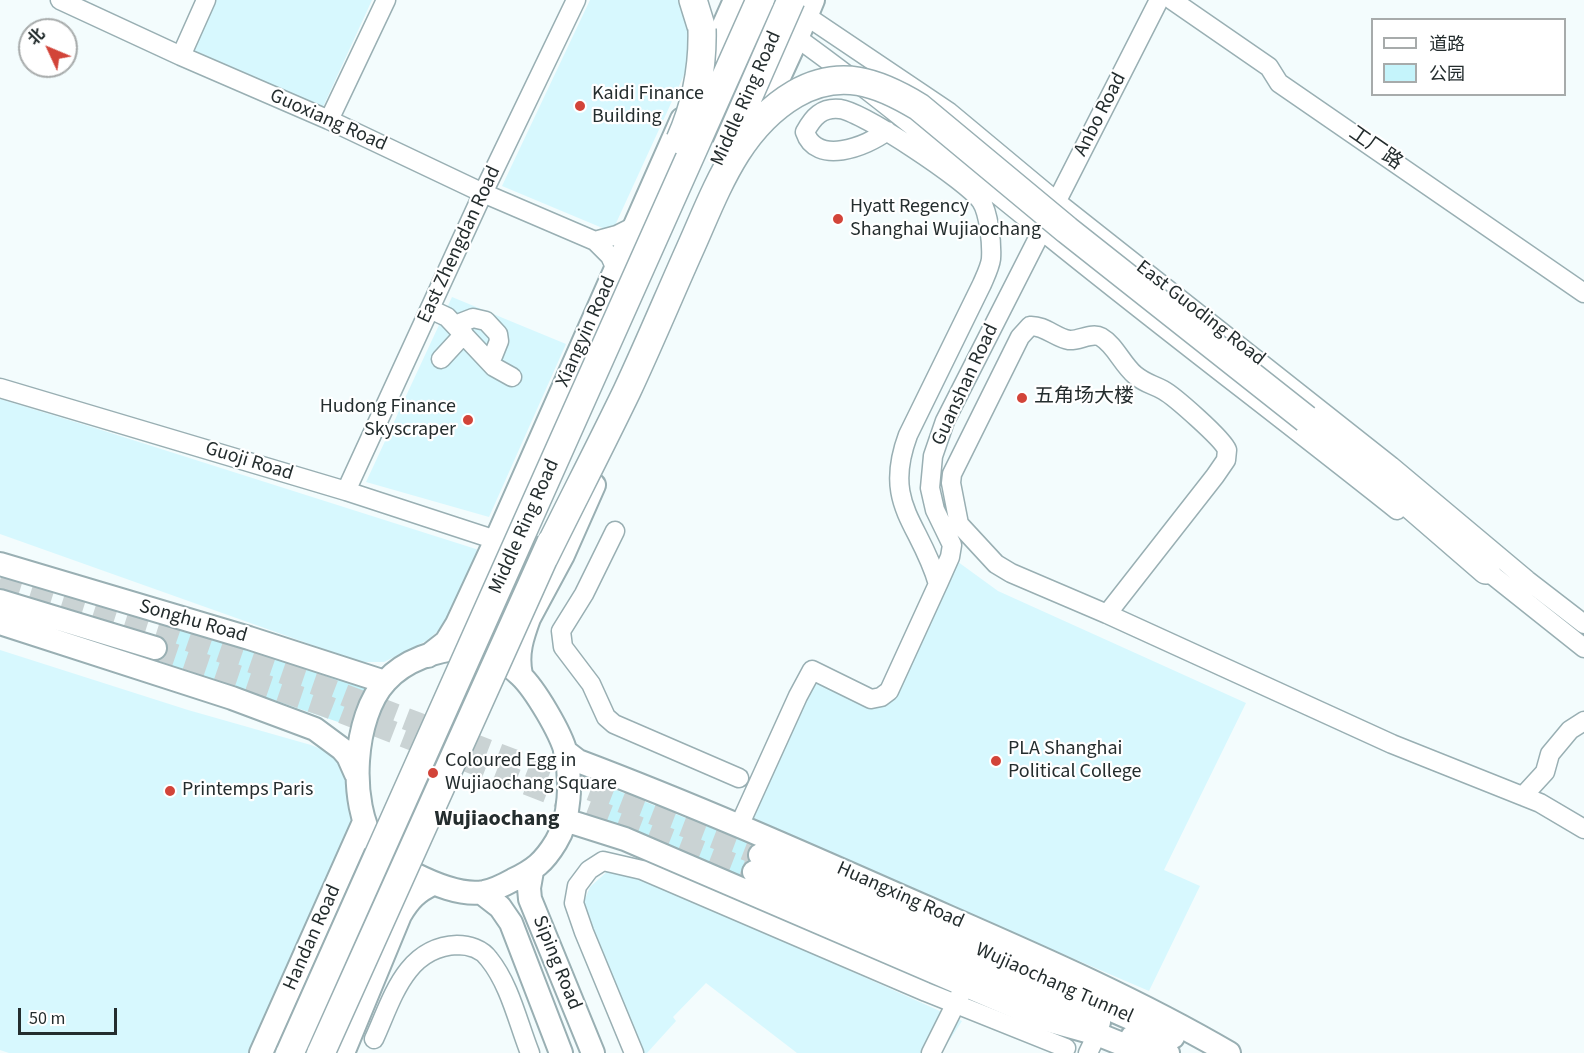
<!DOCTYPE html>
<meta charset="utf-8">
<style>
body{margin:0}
#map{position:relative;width:1584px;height:1053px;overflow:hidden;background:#f3fcfd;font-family:"Source Sans 3","Noto Sans SC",sans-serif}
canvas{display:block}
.legend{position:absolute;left:1371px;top:18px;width:195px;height:78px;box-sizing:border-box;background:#fff;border:2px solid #a7abab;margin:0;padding:8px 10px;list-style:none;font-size:18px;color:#242d2e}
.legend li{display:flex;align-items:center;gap:12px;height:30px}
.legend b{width:30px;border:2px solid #a7abab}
.north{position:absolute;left:18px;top:18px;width:60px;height:60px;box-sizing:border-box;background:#fff;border:2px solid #a7abab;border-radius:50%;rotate:314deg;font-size:16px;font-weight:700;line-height:24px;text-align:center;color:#242d2e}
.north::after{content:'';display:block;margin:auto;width:21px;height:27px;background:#d24439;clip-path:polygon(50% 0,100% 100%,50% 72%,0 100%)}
.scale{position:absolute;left:18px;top:1008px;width:99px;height:27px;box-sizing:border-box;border:3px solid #242d2e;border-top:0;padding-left:8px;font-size:18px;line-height:21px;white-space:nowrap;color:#242d2e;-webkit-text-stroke:4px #fff;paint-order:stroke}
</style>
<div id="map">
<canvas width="1584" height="1053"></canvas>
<ul class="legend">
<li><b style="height:8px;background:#fff"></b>道路</li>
<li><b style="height:16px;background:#c5f4fb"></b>公园</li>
</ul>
<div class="north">北</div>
<div class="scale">50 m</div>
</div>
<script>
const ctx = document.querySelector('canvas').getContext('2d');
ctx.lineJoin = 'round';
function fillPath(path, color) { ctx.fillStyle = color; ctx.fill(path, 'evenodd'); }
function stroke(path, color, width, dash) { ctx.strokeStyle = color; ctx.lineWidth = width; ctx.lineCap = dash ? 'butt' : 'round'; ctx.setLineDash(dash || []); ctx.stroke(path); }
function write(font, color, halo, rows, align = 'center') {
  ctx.font = font + ' "Source Sans 3","Noto Sans SC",sans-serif'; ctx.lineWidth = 4.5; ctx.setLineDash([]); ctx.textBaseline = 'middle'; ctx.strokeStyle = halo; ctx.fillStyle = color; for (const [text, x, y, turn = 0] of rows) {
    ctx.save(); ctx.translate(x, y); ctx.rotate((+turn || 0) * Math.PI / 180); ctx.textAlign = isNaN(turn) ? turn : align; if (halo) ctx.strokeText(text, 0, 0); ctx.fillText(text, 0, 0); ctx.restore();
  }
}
fillPath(new Path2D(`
 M214 0H372L323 107 191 49Z
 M590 0H679L690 13 695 51 612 232 502 186Z
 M452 297 566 344 489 517 366 482Z
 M0 399 95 428 479 550 450 620 428 640 384 662H360L0 534Z
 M954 559 998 591 1246 703 1164 870 1200 886 1149 991 748 819 813 676 871 703Z
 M0 650 188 710 311 745 334 754 343 762 358 824 329 891 249 1053H9L0 1050Z
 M610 869 637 875 962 1021 941 1053H797L706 983 673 1017 676 1021 647 1053H643L582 906 590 887Z`), '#d7f8fe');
fillPath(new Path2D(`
 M164 622 366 688 350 726 152 659Z
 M601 784 688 819 760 844 743 881 590 816Z`), '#c5f4fb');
stroke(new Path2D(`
 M0 580 161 631 321 686 760 855
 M155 648 323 705 754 872`), '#cad3d4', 22, [22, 11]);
const minor = new Path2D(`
 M60 0 181 56 329 120 483 193 595 241 610 256 615 267
 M1172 0 1269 67 1279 83 1584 293
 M747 3C850 72 944 152 1041 230 1158 325 1279 416 1397 510
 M796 9 949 112 1057 202 1391 466 1527 580 1584 624
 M181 56 206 0
 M329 120 386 0
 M595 241 617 235 633 227
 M430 309 447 317 494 367 512 377
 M455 325 473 318 486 321 498 334 499 341 493 356
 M441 359 464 334
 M0 388 346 491 496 540
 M346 491 483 193 576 0
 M615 531 584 594 561 631 563 647 591 684 606 717 614 724 739 778
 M1478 567 1486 570 1584 648
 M938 584 950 557 952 545 935 510 930 488 933 456 945 421 1159 0
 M1107 614 1215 476 1226 460 1227 450C1223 439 1174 396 1163 390 1152 384 1146 384 1135 375 1122 364 1115 345 1101 337 1092 332 1079 341 1069 340 1056 338 1044 325 1030 326L1020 337 952 474 951 483 959 524 996 564 1011 573 1107 614 1392 744 1540 803 1584 829
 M1523 796 1545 772 1550 754 1570 730 1584 721
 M739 826 798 696 812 670 871 699 881 697 889 691 938 584C920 522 882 505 908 435L982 284C985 277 990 267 991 259 992 244 989 213 981 201 967 181 863 112 840 109 822 107 813 117 805 132 816 166 866 147 887 131
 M374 1039C392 1000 405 947 457 945 469 945 482 949 489 959 510 985 518 1023 530 1053
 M634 1053 584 932 574 903 577 886 589 870 603 861 642 870 926 992 1066 1048
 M931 1053 960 995
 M1088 1053 1097 1034`);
const major = new Path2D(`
 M704 70 735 0
 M759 121 798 36 813 0
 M0 564 249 638 385 682
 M0 601 155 648
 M527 622 563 555 594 485
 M0 623 232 698 315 729 342 749 348 756 356 774
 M464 648C484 653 505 660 520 675 535 689 561 733 566 753 571 780 571 818 556 842 544 862 534 870 513 880 504 885 494 890 484 892 461 896 434 884 414 874 400 867 384 858 375 844 348 804 353 716 386 681 405 660 436 650 464 648Z
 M428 656 446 642 457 624 496 540 682 119
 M521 675C516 652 523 635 531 613
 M565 751 578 761C692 804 803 853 914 902 1021 949 1128 994 1229 1053
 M565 820 625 839 1043 1019 1097 1034 1144 1053
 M760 855 1173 1037
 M532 871 529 888 530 899 593 1053
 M754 872 1099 1022
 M482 893 500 907 511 923 561 1053
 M1132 1037 1168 1053
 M261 1053 364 822
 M343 1053 400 915C409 900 417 891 433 884`);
const highway = new Path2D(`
 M693 0 702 29
 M1306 419 1397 493 1486 570`);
stroke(minor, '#99afb3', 21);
stroke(major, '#99afb3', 26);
stroke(highway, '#99afb3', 30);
stroke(minor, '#fff', 18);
stroke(major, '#fff', 22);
stroke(highway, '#fff', 27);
const highwayBridge = new Path2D(`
 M680 140C696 104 703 68 702 29
 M726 148 791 0
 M544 558C571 503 600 447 627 391 649 344 669 296 690 249 716 191 737 128 795 94 840 68 878 82 919 107L1067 230 1306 419
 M290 1053 760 0
 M321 1053 551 542`);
stroke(highwayBridge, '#99afb3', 30, []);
stroke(highwayBridge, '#fff', 27);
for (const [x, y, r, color] of [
 [580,106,6,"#d24439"],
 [838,219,6,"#d24439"],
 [1022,398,6,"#d24439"],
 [468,420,6,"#d24439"],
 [996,761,6,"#d24439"],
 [433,773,6,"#d24439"],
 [170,791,6,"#d24439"]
]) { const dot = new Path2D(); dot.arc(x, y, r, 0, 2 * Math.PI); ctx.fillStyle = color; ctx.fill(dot); stroke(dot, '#fff', 2); }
write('20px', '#242d2e', '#fff', [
 ["Kaidi Finance",592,95],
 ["Building",592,118],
 ["Hyatt Regency",850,208],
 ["Shanghai Wujiaochang",850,231],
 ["五角场大楼",1034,398],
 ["Hudong Finance",456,408,"right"],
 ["Skyscraper",456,431,"right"],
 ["PLA Shanghai",1008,750],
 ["Political College",1008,773],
 ["Coloured Egg in",445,762],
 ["Wujiaochang Square",445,785],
 ["Printemps Paris",182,791]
], 'left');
write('20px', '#242d2e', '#fff', [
 ["Middle Ring Road",747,99,-66],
 ["Anbo Road",1101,115,-63],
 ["Guoxiang Road",328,121,24],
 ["工厂路",1375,149,35],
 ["East Zhengdan Road",460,245,-65],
 ["East Guoding Road",1200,314,38],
 ["Xiangyin Road",587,332,-66],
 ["Guanshan Road",966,385,-65],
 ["Guoji Road",249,462,17],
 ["Middle Ring Road",525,527,-66],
 ["Songhu Road",193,622,16],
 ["Huangxing Road",900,896,24],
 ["Handan Road",313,938,-66],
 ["Siping Road",556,963,68],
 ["Wujiaochang Tunnel",1054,984,24]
]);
write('bold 22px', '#242d2e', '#fff', [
 ["Wujiaochang",497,820]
]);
</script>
